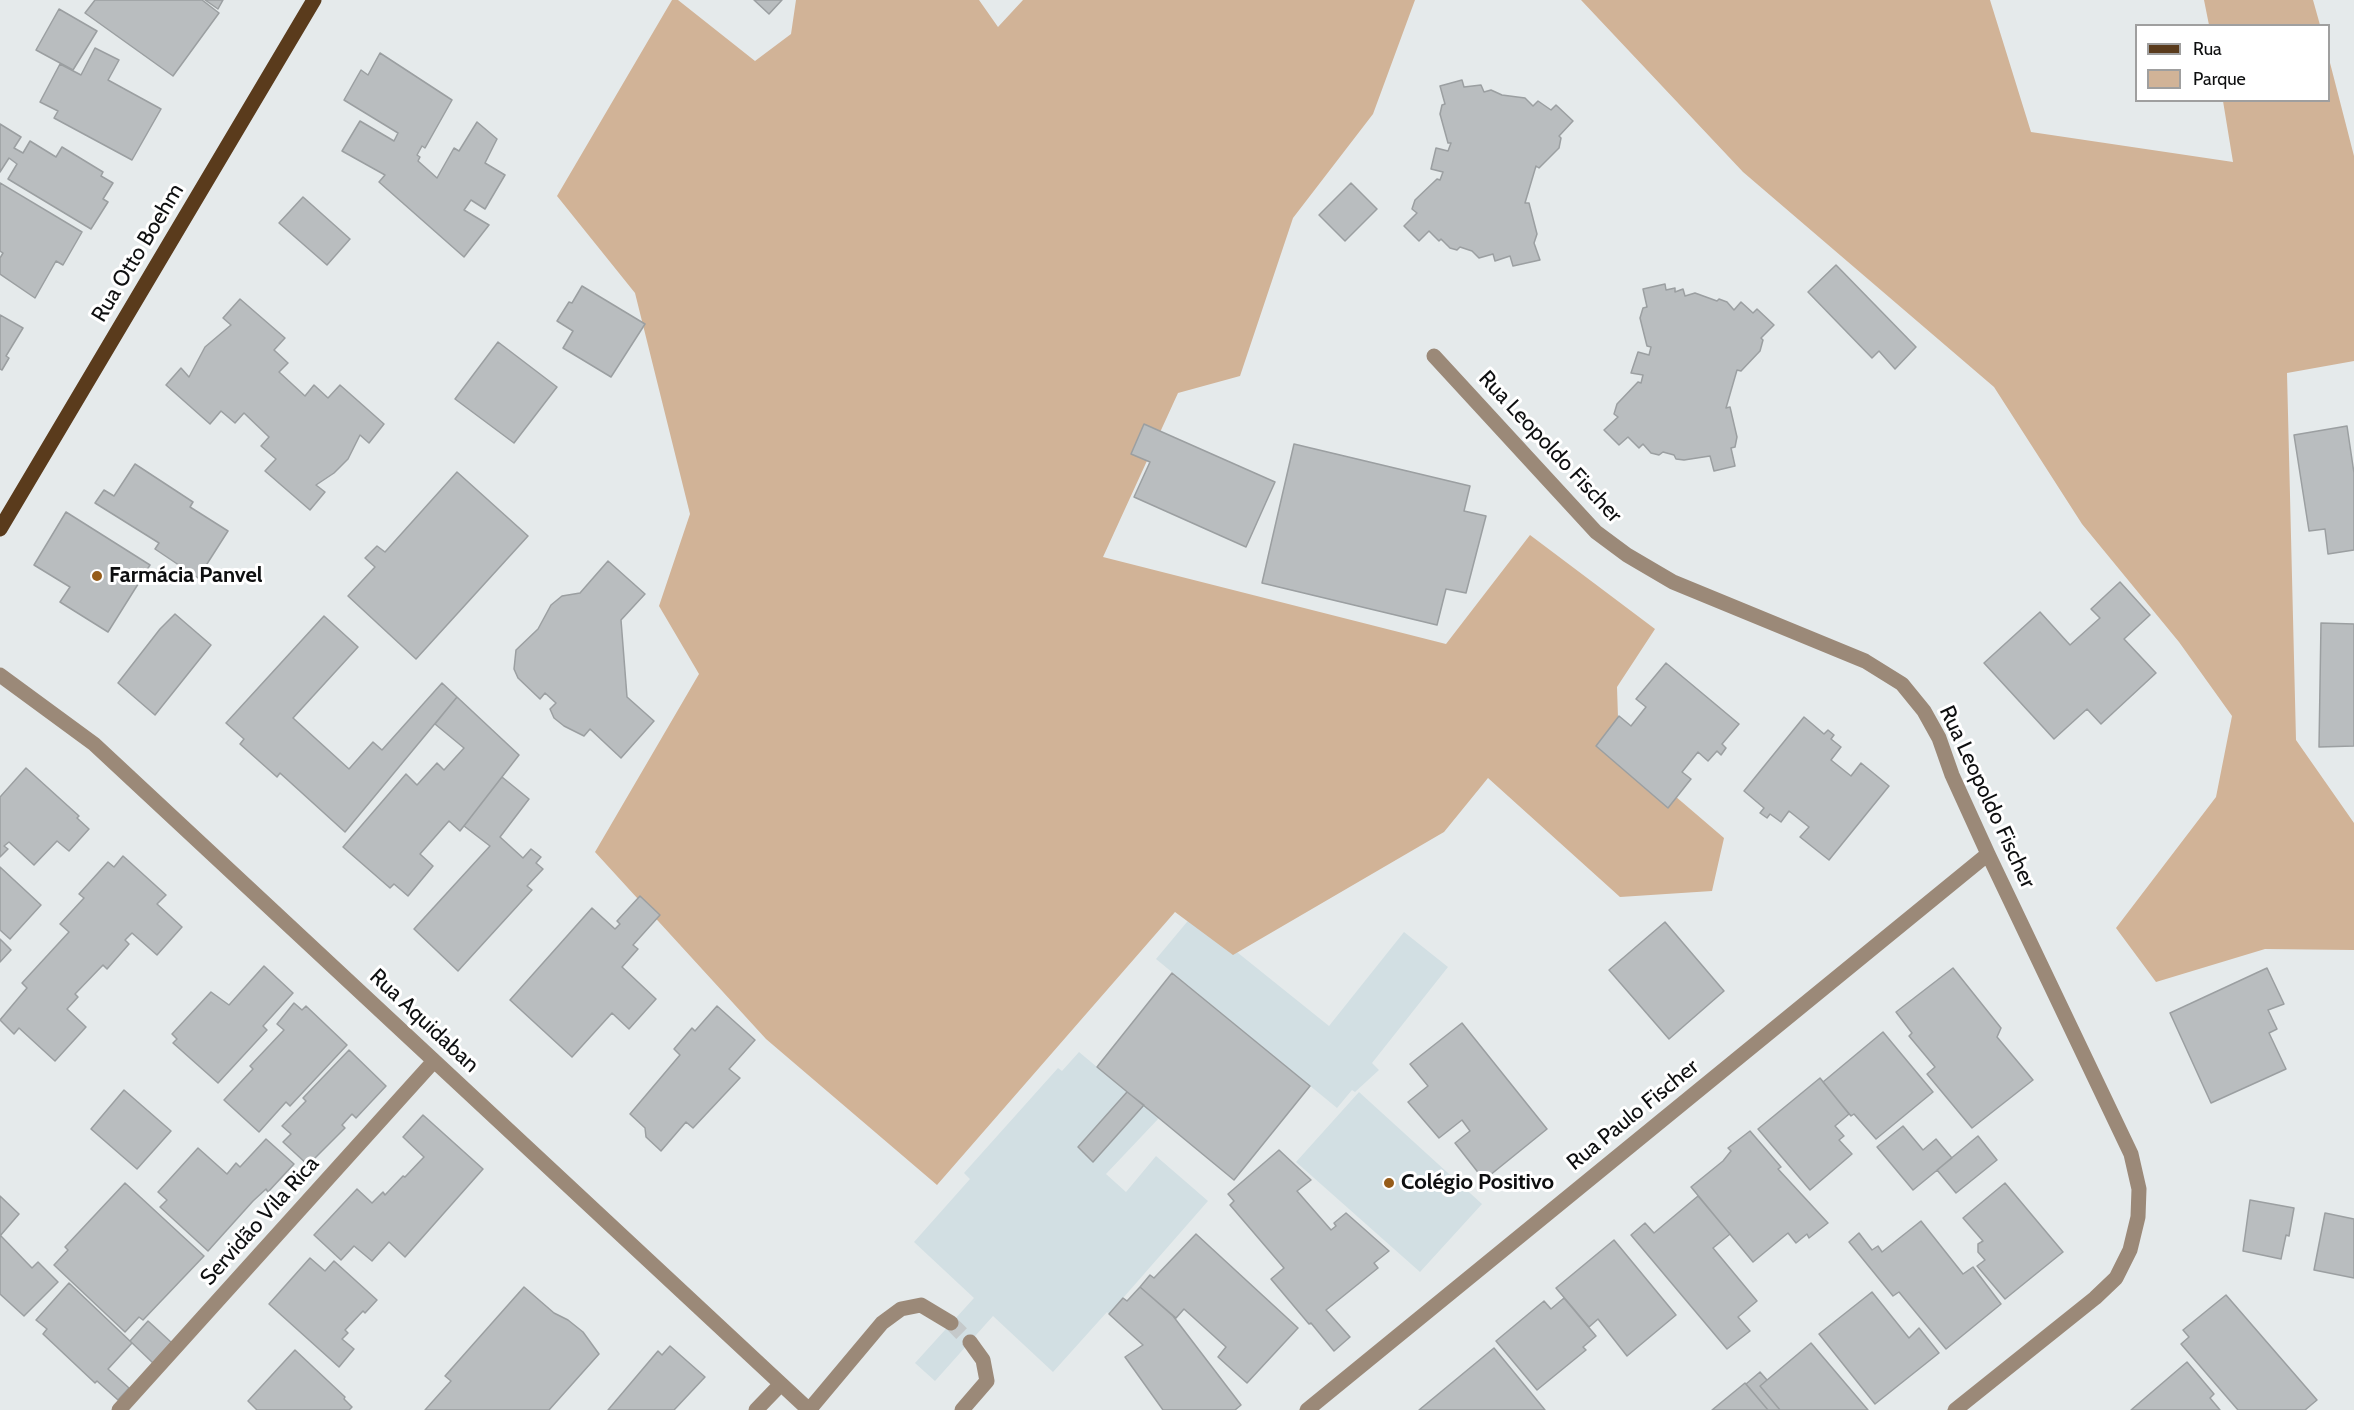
<!DOCTYPE html>
<meta charset="utf-8">
<style>
body{margin:0}
#map{position:relative;width:2354px;height:1410px;overflow:hidden;background:#e5eaeb;font-family:Cabin,sans-serif}
canvas{display:block}
.legend{position:absolute;left:2135px;top:24px;width:195px;height:78px;box-sizing:border-box;background:#fff;border:2px solid #9f9f9f;margin:0;padding:8px 10px;list-style:none;font-size:18px;color:#0e0f10}
.legend li{display:flex;align-items:center;gap:12px;height:30px}
.legend b{width:30px;border:2px solid #9f9f9f}
</style>
<div id="map">
<canvas width="2354" height="1410"></canvas>
<ul class="legend">
<li><b style="height:8px;background:#5a3b1c"></b>Rua</li>
<li><b style="height:16px;background:#d1b397"></b>Parque</li>
</ul>
</div>
<script>
const ctx = document.querySelector('canvas').getContext('2d');
ctx.lineJoin = 'round';
function fillPath(path, color) { ctx.fillStyle = color; ctx.fill(path, 'evenodd'); }
function stroke(path, color, width, dash) { ctx.strokeStyle = color; ctx.lineWidth = width; ctx.lineCap = dash ? 'butt' : 'round'; ctx.setLineDash(dash || []); ctx.stroke(path); }
function write(font, color, halo, rows, align = 'center') {
  ctx.font = font + ' Cabin,sans-serif'; ctx.lineWidth = 6; ctx.setLineDash([]); ctx.textBaseline = 'middle'; ctx.strokeStyle = halo; ctx.fillStyle = color; for (const [text, x, y, turn = 0] of rows) {
    ctx.save(); ctx.translate(x, y); ctx.rotate((+turn || 0) * Math.PI / 180); ctx.textAlign = isNaN(turn) ? turn : align; if (halo) ctx.strokeText(text, 0, 0); ctx.fillText(text, 0, 0); ctx.restore();
  }
}
fillPath(new Path2D(`
 M1192 916 1329 1026 1404 932 1448 967 1372 1063 1379 1070 1355 1092 1352 1090 1337 1108 1156 959Z
 M1079 1052 1127 1092 1078 1148 1093 1161 1144 1105 1159 1118 1106 1174 1126 1192 1156 1156 1208 1201 1109 1314 1107 1312 1053 1372 993 1316 935 1381 915 1363 974 1298 914 1242 970 1179 964 1173 1058 1068 1062 1071Z
 M1359 1092 1482 1204 1420 1272 1296 1162Z`), '#d2dfe3');
fillPath(new Path2D(`
 M672 0H678L755 61 791 34 796 0H979L998 27 1023 0H1415L1373 114 1293 218 1240 376 1178 393 1103 557 1446 644 1530 535 1655 629 1617 687 1619 748 1724 838 1712 891 1620 897 1488 778 1444 832 1233 955 1175 912 937 1185 766 1039 595 852 699 674 659 606 690 514 635 293 557 196Z
 M1581 0H1990L2031 132 2233 162 2223 101 2328 100 2329 59 2354 156V361L2287 373 2296 740 2354 823V950L2265 949 2156 982 2116 928 2216 797 2232 716 2179 642 2082 524 1994 387 1743 172Z
 M2204 0H2313L2320 25H2209Z`), '#d1b397');
const building = new Path2D(`
 M95 0H202L219 13 173 76 85 13Z
 M205 0H223L218 9Z
 M754 0H782L769 14Z
 M59 9 97 31 73 70 36 50Z
 M95 48 119 60 108 80 161 109 132 160 54 118 58 111 40 102 60 64 81 75Z
 M380 53 452 100 425 148 422 146 417 155 420 157 418 161 437 178 454 148 459 151 477 122 497 139 485 163 505 175 485 209 471 200 464 210 489 225 464 257 379 182 385 175 342 151 360 121 394 141 398 133 344 100 361 70 368 75Z
 M1462 80 1464 87 1481 85 1484 92 1491 90 1502 95 1525 98 1533 106 1538 101 1551 110 1556 105 1573 121 1559 136 1561 138 1559 148 1539 168 1536 166 1525 203H1529L1537 234 1534 243 1540 260 1513 266 1510 256 1495 261 1493 254 1479 258 1472 251 1460 247 1457 250 1450 248 1441 239 1439 241 1429 231 1419 241 1404 226 1417 213 1412 209 1415 200 1437 179 1440 180 1443 172 1431 169 1436 148 1448 151 1451 143H1448L1440 114 1442 105 1445 104 1440 86Z
 M0 124 21 137 14 148 23 153 30 141 56 157 62 147 103 172 101 176 113 183 103 199 108 202 91 229 8 179 17 164 9 158 0 172Z
 M0 183 82 232 63 265 56 261 35 298 0 274V258L3 253 0 251Z
 M1351 183 1377 209 1345 241 1319 215Z
 M303 197 350 239 327 265 279 223Z
 M1836 265 1916 347 1895 369 1879 351 1872 358 1808 292Z
 M1665 284 1666 290 1675 288V292L1683 289 1685 296 1695 293 1717 301 1719 299 1727 302 1734 310 1741 302 1753 313 1757 309 1774 325 1761 338 1763 340 1760 351 1741 371 1737 370 1726 408 1730 407 1737 437 1735 447 1731 448 1735 466 1714 471 1710 456 1684 460 1676 459 1674 455 1663 452 1659 455 1651 453 1643 444 1639 448 1628 437 1619 445 1604 430 1618 417 1614 414 1617 404 1638 382 1641 383 1643 375 1631 373 1638 352 1649 355 1651 347 1647 346 1640 318 1643 308 1647 307 1643 289Z
 M582 286 645 324 611 377 563 348 573 331 557 321 569 302 572 303Z
 M240 299 285 338 274 350 288 363 279 372 305 396 314 385 328 398 340 385 384 424 369 443 360 435 348 459 334 473 316 485 325 492 310 510 265 471 276 459 261 446 269 437 244 413 235 423 221 411 210 424 166 385 181 368 189 377 205 347 231 325 223 318Z
 M0 315 23 328 6 356 9 358 2 370 0 369Z
 M498 342 557 387 514 443 455 399Z
 M1144 424 1275 482 1246 547 1134 497 1150 462 1131 454Z
 M2347 426 2354 473V550L2328 554 2325 529 2309 531 2294 435Z
 M1294 444 1470 486 1464 511 1486 516 1466 593 1446 589 1437 625 1262 583Z
 M135 464 193 502 190 507 228 531 198 578 155 549 159 543 95 503 104 490 114 496Z
 M457 472 528 536 416 659 348 596 375 567 365 558 377 546 385 552Z
 M66 512 150 565 108 632 60 602 70 587 34 565Z
 M608 561 645 594 621 620 627 697 654 721 621 758 590 729 584 736 564 726 554 718 550 709 556 703 545 693 540 699 518 678 514 669 516 650 538 629 551 605 562 596 580 593Z
 M2120 582 2150 615 2124 639 2156 673 2101 724 2087 709 2054 739 1984 663 2040 612 2070 645 2100 618 2091 609Z
 M175 614 211 645 155 715 118 683 160 629Z
 M324 616 358 647 293 718 349 769 373 742 382 750 442 683 457 697 345 832 280 773 277 777 240 744 244 739 226 723Z
 M2321 623 2354 624V746L2319 747Z
 M1666 663 1739 724 1722 744 1726 748 1721 755 1717 751 1708 761 1698 752 1682 772 1691 779 1668 808 1596 746 1619 716 1631 726 1646 707 1636 699Z
 M457 697 519 755 460 831 449 821 420 854 433 866 408 896 394 884 390 888 343 847 406 774 417 785 437 763 444 770 464 748 435 724Z
 M1804 717 1824 734 1828 730 1834 735 1831 739 1841 747 1831 760 1851 776 1861 763 1889 786 1829 860 1800 837 1809 827 1789 811 1781 822 1770 814 1767 818 1760 813 1764 808 1744 791Z
 M26 768 79 816 77 818 89 829 69 851 57 841 34 865 9 842 4 846 8 849 0 857V797Z
 M502 777 529 799 500 837 523 858 531 849 541 857 536 863 543 869 527 886 532 890 458 971 414 929 490 846 464 826Z
 M123 856 166 895 157 904 182 927 157 955 132 933 125 940 129 944 107 969 103 965 75 994 78 997 67 1009 86 1027 55 1061 19 1028 14 1034 0 1020 27 988 22 983 69 932 60 924 84 898 79 894 108 862 114 867Z
 M0 867 41 905 10 939 0 930Z
 M640 896 660 915 633 945 638 949 622 967 656 999 629 1029 612 1013 572 1057 510 1000 592 908 615 929 620 924 617 921Z
 M1665 922 1724 991 1669 1039 1609 970Z
 M0 939 11 950 0 962Z
 M264 966 293 993 263 1026 267 1030 218 1083 173 1043 177 1039 172 1034 211 992 229 1005Z
 M1953 968 2001 1028 1997 1037 2033 1080 1972 1128 1927 1074 1935 1067 1909 1036 1912 1033 1896 1012Z
 M2267 968 2284 1004 2268 1010 2277 1029 2269 1033 2286 1069 2211 1103 2170 1013Z
 M1172 973 1310 1086 1234 1180 1097 1067Z
 M294 1003 302 1010 306 1006 347 1045 290 1106 286 1102 259 1132 224 1100 253 1069 250 1066 284 1030 277 1024Z
 M717 1006 755 1040 729 1069 740 1078 693 1128 686 1122 661 1151 646 1137 645 1128 630 1114 680 1055 674 1049 692 1028 695 1031Z
 M1462 1023 1547 1129 1484 1180 1455 1143 1470 1131 1462 1120 1439 1138 1408 1102 1428 1086 1410 1064Z
 M1883 1032 1933 1092 1876 1139 1854 1114 1851 1116 1823 1082Z
 M349 1050 386 1086 356 1118 352 1114 342 1125 345 1128 308 1165 283 1142 291 1134 282 1126 306 1101 303 1098Z
 M1820 1078 1849 1114 1835 1126 1844 1136 1839 1140 1852 1154 1810 1190 1758 1129Z
 M124 1090 171 1131 137 1169 91 1129Z
 M1127 1092 1144 1105 1093 1162 1078 1147Z
 M423 1115 483 1169 405 1257 389 1242 372 1261 354 1246 341 1260 314 1235 357 1189 372 1203 383 1192 385 1195 403 1176 405 1177 424 1157 403 1137Z
 M1903 1126 1923 1150 1936 1139 1952 1158 1913 1190 1877 1147Z
 M1750 1131 1781 1167 1778 1169 1828 1223 1809 1238 1807 1234 1796 1243 1788 1233 1753 1262 1691 1187 1723 1161 1731 1151 1728 1148Z
 M1978 1136 1997 1160 1956 1193 1937 1170Z
 M266 1139 294 1164 268 1192 266 1189 253 1201 208 1251 160 1207 167 1200 158 1192 198 1148 227 1174 236 1163 240 1167Z
 M1279 1150 1311 1180 1297 1191 1331 1230 1336 1226 1334 1223 1346 1213 1389 1251 1374 1263 1378 1268 1326 1310 1350 1337 1334 1351 1311 1323 1309 1324 1271 1279 1284 1268 1230 1205 1234 1201 1228 1194Z
 M125 1183 204 1256 143 1320 139 1317 125 1332 54 1265 68 1250 65 1247Z
 M2005 1183 2063 1252 2005 1299 1977 1266 1985 1260 1978 1252V1244L1983 1241 1963 1218Z
 M0 1196 19 1214 0 1236Z
 M1698 1196 1730 1234 1713 1248 1757 1301 1738 1317 1750 1331 1727 1349 1631 1235 1645 1223 1654 1233Z
 M2250 1200 2294 1208 2289 1236 2286 1235 2281 1259 2243 1251Z
 M2325 1213 2354 1219V1278L2314 1270Z
 M1921 1221 1963 1274 1973 1267 2001 1304 1946 1349 1899 1292 1893 1296 1849 1242 1859 1233 1872 1250 1878 1246 1882 1252Z
 M1196 1234 1298 1328 1247 1383 1218 1357 1226 1347 1184 1309 1176 1318 1140 1287 1150 1275 1154 1278Z
 M0 1235 32 1268 38 1262 58 1282 24 1316 0 1294Z
 M1614 1240 1676 1315 1627 1356 1598 1319 1589 1327 1556 1288Z
 M310 1258 325 1271 334 1261 377 1300 365 1313 363 1311 345 1330 348 1333 342 1339 354 1349 339 1367 269 1304Z
 M69 1283 132 1343 108 1369 129 1388 118 1400 97 1381 95 1383 43 1334 47 1329 36 1320Z
 M524 1287 554 1313 568 1320 583 1332 599 1354 549 1410H425L451 1381 445 1376Z
 M1140 1287 1173 1316 1241 1405 1235 1410H1163L1125 1357 1143 1345 1109 1314 1123 1298 1127 1301Z
 M1872 1292 1909 1338 1919 1328 1939 1353 1875 1404 1819 1334Z
 M2226 1295 2317 1400 2305 1410H2238L2181 1344 2189 1337 2183 1330Z
 M1564 1298 1596 1336 1583 1347 1586 1350 1537 1390 1496 1341 1544 1301 1551 1309Z
 M148 1321 172 1343 153 1363 130 1341Z
 M1811 1343 1868 1410H1780L1760 1386Z
 M670 1346 705 1377 674 1410H608L658 1351 662 1355Z
 M1494 1348 1545 1410H1419Z
 M295 1350 345 1397 344 1399 352 1407 349 1410H257L248 1401Z
 M2187 1362 2214 1394 2210 1398 2220 1410H2131Z
 M1760 1372 1767 1380 1760 1386 1780 1410H1768L1746 1384Z
 M1745 1383 1768 1410H1712Z`);
fillPath(building, '#b9bdbf');
stroke(building, '#9b9fa1', 1.5);
stroke(new Path2D(`
 M951 1323 970 1342`), '#c5c9ca', 15, [15, 8]);
stroke(new Path2D(`
 M1434 356 1596 532 1627 555 1673 582 1865 661 1902 684 1924 711 1939 738 1952 775 1988 854 2131 1154 2139 1189 2138 1217 2130 1250 2116 1278 2095 1298 1955 1410
 M0 675 94 744 809 1410
 M119 1410 434 1061
 M756 1410 781 1384
 M809 1410 882 1323 901 1309 921 1305 951 1323
 M962 1410 987 1381 983 1360 970 1342
 M1307 1410 1988 854`), '#9b8978', 15);
stroke(new Path2D(`
 M0 529 314 0`), '#5a3b1c', 15);
for (const [x, y, r, color] of [
 [97,576,6,"#965c19"],
 [1389,1183,6,"#965c19"]
]) { const dot = new Path2D(); dot.arc(x, y, r, 0, 2 * Math.PI); ctx.fillStyle = color; ctx.fill(dot); stroke(dot, '#fff', 2); }
write('22px', '#0e0f10', '#fff', [
 ["Rua Otto Boehm",138,253,-59],
 ["Rua Leopoldo Fischer",1550,447,47],
 ["Rua Leopoldo Fischer",1987,797,65],
 ["Rua Aquidaban",424,1021,43],
 ["Rua Paulo Fischer",1633,1115,-39],
 ["Servidão Vila Rica",260,1221,-48]
]);
write('bold 22px', '#0e0f10', '#fff', [
 ["Farmácia Panvel",109,576],
 ["Colégio Positivo",1401,1183]
], 'left');
</script>
